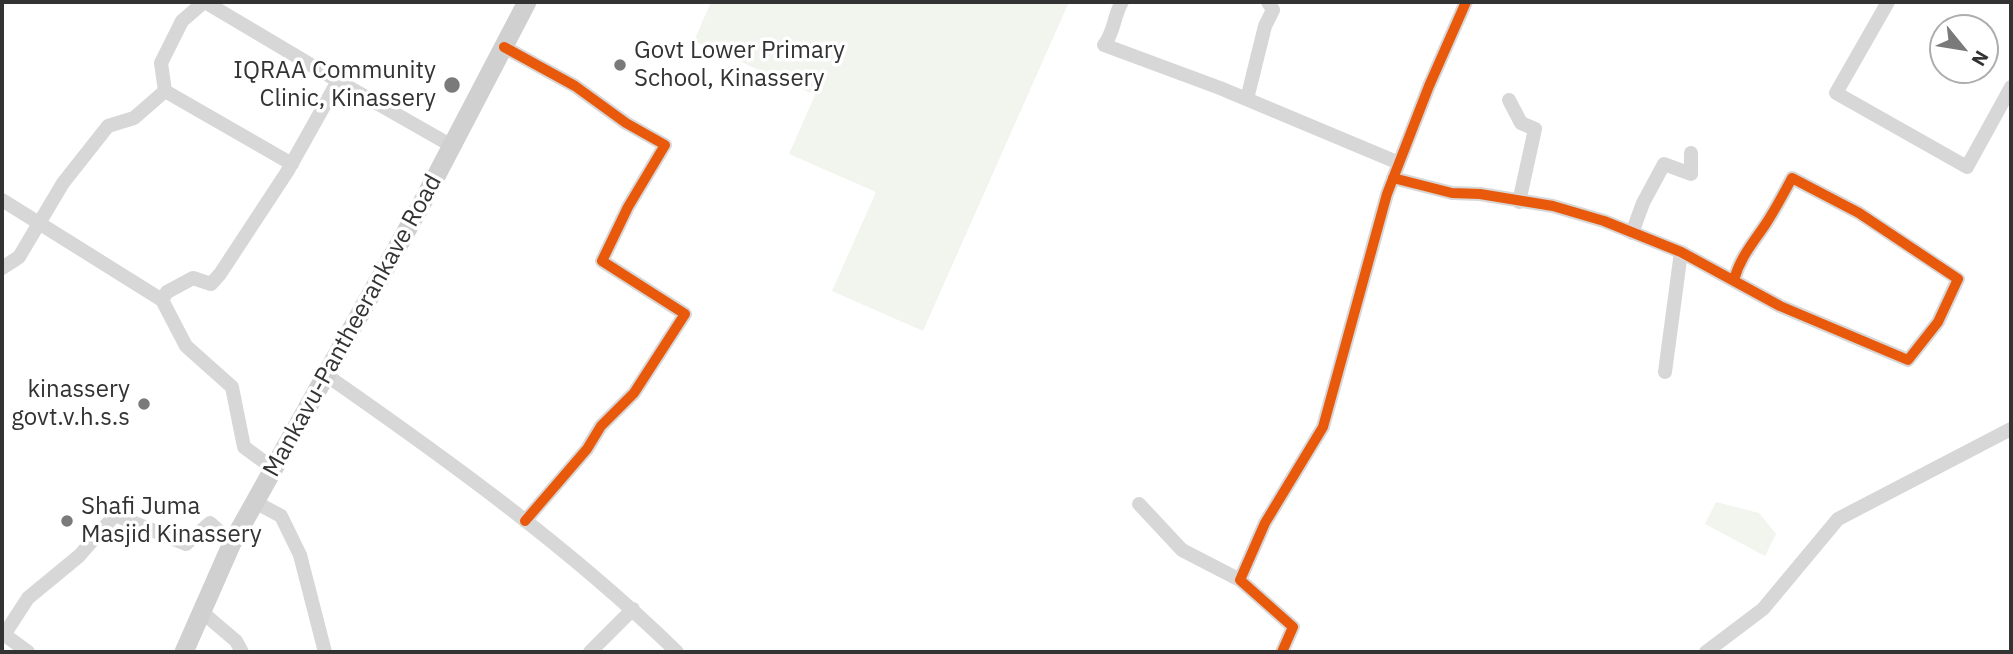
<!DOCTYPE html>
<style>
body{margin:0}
#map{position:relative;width:2013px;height:654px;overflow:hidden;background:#fff;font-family:"IBM Plex Sans",sans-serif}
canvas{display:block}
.frame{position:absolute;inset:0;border:4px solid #333;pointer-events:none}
.north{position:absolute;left:1929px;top:14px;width:70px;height:70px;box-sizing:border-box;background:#fff;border:2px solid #adadad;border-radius:50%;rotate:120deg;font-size:19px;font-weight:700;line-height:28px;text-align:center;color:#333}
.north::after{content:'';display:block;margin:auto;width:24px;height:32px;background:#7a7a7a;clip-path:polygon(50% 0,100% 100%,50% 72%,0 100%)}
</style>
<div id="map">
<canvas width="2013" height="654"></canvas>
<div class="frame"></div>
<div class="north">N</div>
</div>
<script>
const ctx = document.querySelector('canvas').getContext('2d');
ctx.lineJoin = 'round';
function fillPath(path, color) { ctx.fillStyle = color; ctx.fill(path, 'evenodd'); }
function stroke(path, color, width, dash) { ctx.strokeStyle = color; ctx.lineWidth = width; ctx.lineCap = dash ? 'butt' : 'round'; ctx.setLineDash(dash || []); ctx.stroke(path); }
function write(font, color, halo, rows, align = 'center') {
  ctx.font = font + ' "IBM Plex Sans",sans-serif'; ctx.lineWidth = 7; ctx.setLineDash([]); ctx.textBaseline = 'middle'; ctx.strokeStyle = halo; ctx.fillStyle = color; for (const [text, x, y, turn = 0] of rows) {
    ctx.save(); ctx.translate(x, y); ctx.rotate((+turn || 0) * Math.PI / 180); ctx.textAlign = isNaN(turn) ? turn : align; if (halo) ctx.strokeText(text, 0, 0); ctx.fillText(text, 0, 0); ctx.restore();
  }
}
fillPath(new Path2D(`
 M711 2H1069L923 331 832 291 876 192 789 154 815 95 694 41Z
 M1716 502 1759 513 1776 534 1765 556 1705 524Z`), '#f1f5ed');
stroke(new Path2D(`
 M205 2 338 81
 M1122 2C1113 17 1115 31 1104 45L1220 88 1399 163
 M1888 2 1836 93 1967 167 2011 87
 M504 47 575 86 626 123 665 145 628 207 602 261 685 314 634 393 601 426 587 449 525 521
 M165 91 161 63 182 21 204 2
 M1247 99 1265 26 1273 10 1268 2
 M1509 100 1521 123 1535 129 1519 202
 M1393 178 1452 193 1480 194 1553 206 1604 221 1681 252 1780 306 1908 360 1938 322 1958 279 1859 213 1792 178C1784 193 1776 208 1767 222 1754 242 1740 257 1734 280
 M2 200 162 300 186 346 232 387 244 447 274 469
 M1632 233 1643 203 1664 164 1691 174V153
 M2 268 19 257 63 183 108 126 134 118 165 91 292 164
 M162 300 167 292 193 278 211 284 220 274 287 172 338 81 452 146
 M1665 372 1681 252
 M326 375C448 460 570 548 677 652
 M255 502 281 516 300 555 325 652
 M1139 504 1182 550 1240 580
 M202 612 236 641 242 652
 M2 633 28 652
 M4 635 28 598 79 556 115 515 186 544 210 523 232 543
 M590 652 633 609
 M1282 652 1293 627 1240 580 1265 523 1323 427 1387 194 1429 86 1466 2
 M1706 652 1763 609 1838 519 2011 429`), '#d7d7d7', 14);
stroke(new Path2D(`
 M184 652 232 543 422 203 527 2`), '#d0d0d0', 19);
stroke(new Path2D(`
 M504 47 575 86 626 123 665 145 628 207 602 261 685 314 634 393 601 426 587 449 525 521
 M1393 178 1452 193 1480 194 1553 206 1604 221 1681 252 1780 306 1908 360 1938 322 1958 279 1859 213 1792 178C1784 193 1776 208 1767 222 1754 242 1740 257 1734 280
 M1282 652 1293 627 1240 580 1265 523 1323 427 1387 194 1429 86 1466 2`), '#e8590c', 10);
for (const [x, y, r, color] of [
 [620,65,7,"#7a7a7a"],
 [452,85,9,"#7a7a7a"],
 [144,404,7,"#7a7a7a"],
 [67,521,7,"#7a7a7a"]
]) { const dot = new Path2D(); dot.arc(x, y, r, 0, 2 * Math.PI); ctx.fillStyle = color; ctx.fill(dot); stroke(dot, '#fff', 2.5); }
write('24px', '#333', '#fff', [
 ["Govt Lower Primary",634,51],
 ["School, Kinassery",634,79],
 ["IQRAA Community",436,71,"right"],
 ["Clinic, Kinassery",436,99,"right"],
 ["kinassery",130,390,"right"],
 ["govt.v.h.s.s",130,418,"right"],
 ["Shafi Juma",81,507],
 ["Masjid Kinassery",81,535]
], 'left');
write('24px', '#333', '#fff', [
 ["Mankavu-Pantheerankave Road",353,326,-61]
]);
</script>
